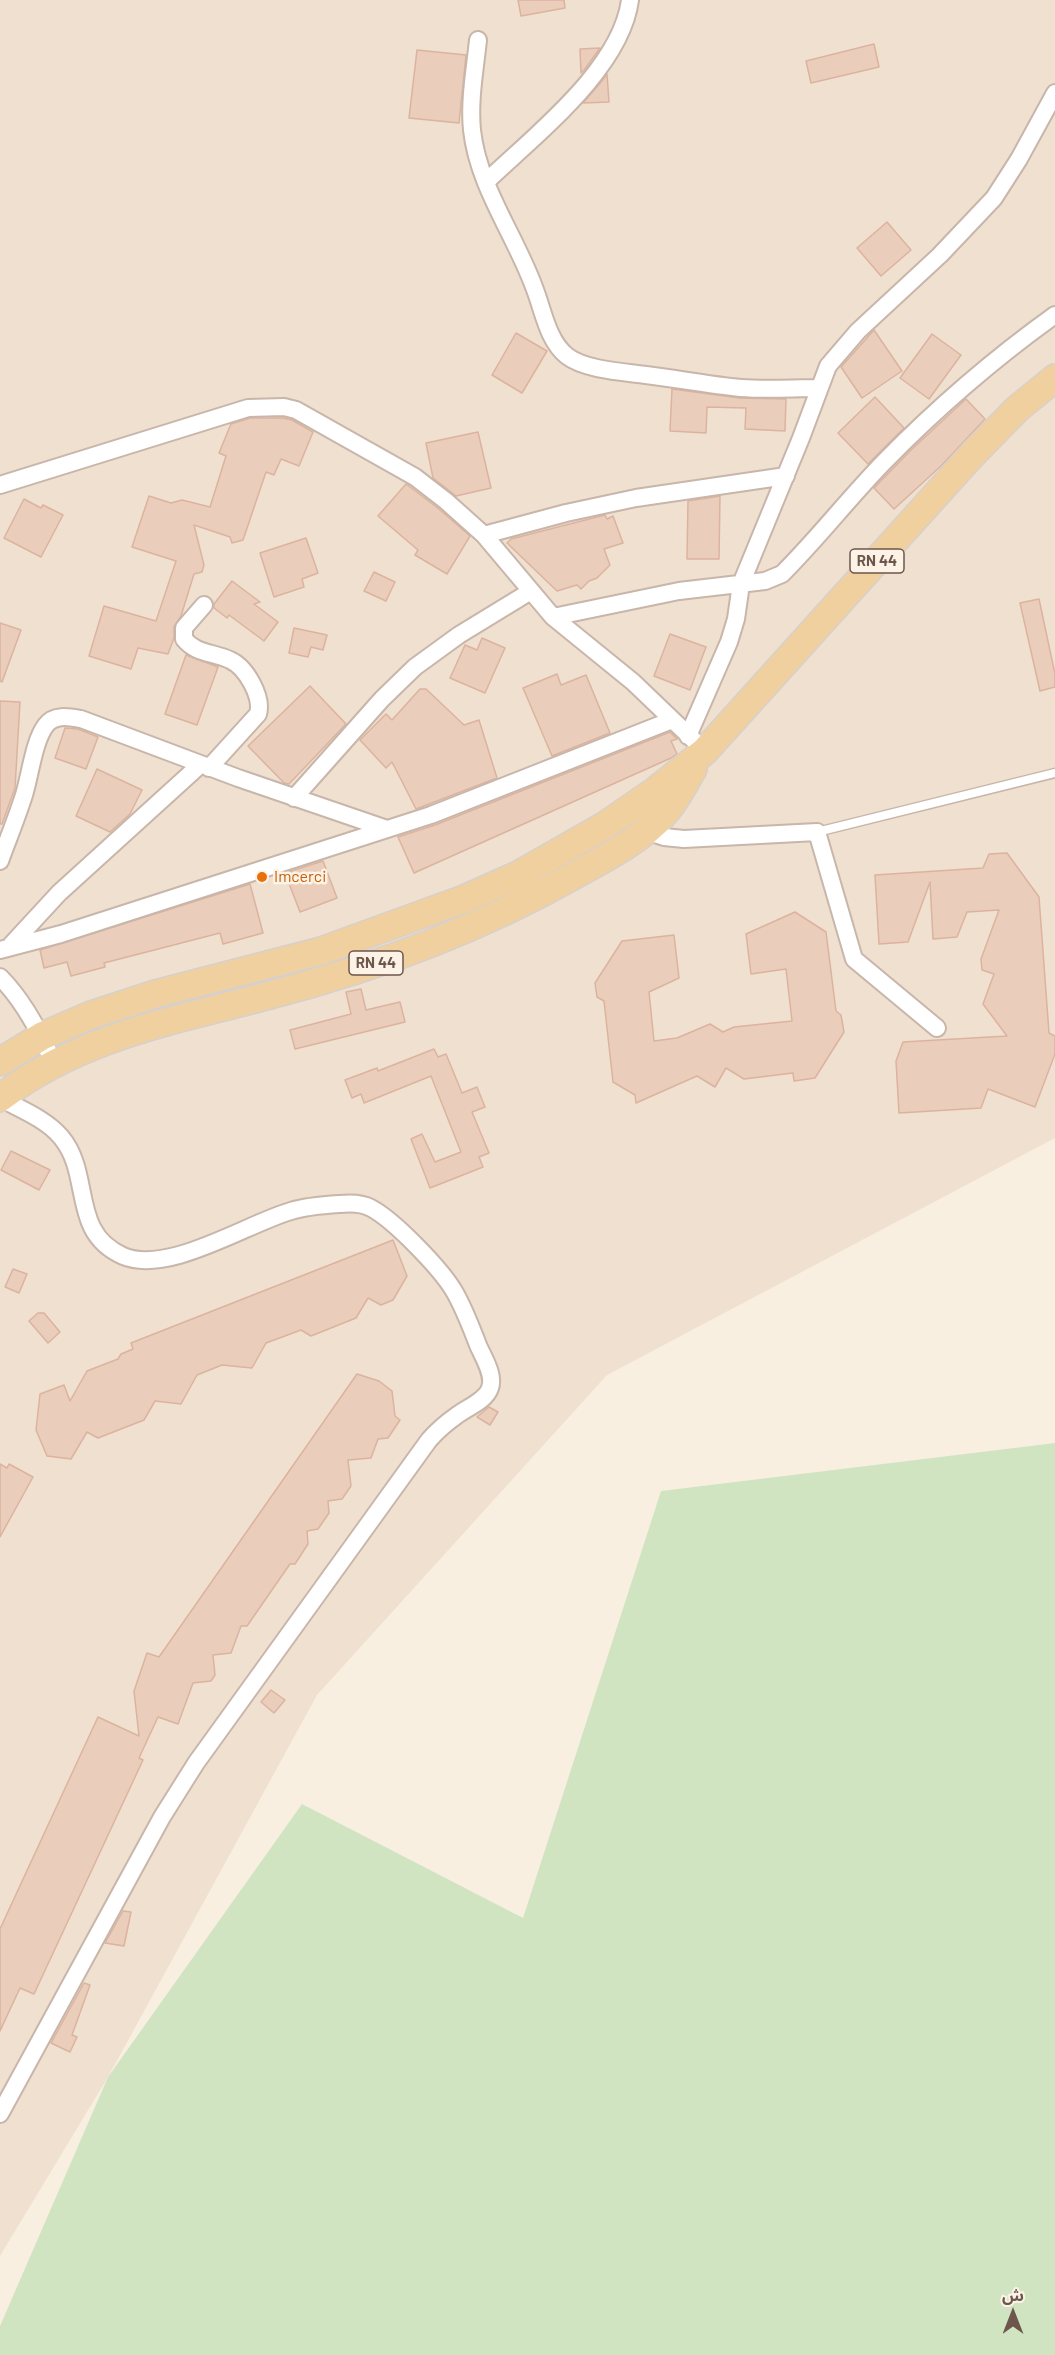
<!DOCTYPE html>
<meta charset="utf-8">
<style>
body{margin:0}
#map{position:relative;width:1055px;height:2355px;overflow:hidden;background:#f9efe1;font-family:Barlow,"Noto Sans Arabic",sans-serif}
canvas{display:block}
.north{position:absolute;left:983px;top:2283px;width:60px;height:60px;-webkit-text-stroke:4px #fcf3e6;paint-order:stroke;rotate:0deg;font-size:16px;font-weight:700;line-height:24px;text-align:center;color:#6d564b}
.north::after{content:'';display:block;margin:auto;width:21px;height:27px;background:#6d564b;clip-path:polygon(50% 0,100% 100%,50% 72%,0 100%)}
</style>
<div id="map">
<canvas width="1055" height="2355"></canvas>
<div class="north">ش</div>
</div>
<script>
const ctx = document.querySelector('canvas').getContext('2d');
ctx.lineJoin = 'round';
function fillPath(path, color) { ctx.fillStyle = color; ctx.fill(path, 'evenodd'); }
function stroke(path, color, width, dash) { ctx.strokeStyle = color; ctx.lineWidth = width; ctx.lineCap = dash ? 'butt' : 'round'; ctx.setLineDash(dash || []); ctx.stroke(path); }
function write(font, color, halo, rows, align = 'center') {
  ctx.font = font + ' Barlow,sans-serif'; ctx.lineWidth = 5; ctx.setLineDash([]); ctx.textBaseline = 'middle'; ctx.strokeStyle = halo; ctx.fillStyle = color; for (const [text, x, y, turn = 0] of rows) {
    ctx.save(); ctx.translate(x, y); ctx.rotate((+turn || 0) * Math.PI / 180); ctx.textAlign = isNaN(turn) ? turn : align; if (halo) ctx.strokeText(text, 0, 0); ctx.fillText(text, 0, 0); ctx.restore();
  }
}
fillPath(new Path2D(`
 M0 0H1055V1138L607 1375 317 1695 108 2077 0 2256Z`), '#efe0d0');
fillPath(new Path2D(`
 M1055 1443V2355H0V2326L108 2077 302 1804 523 1918 661 1491Z`), '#d1e4c2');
const building = new Path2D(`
 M518 0H564L565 8 521 16Z
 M874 44 879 67 811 83 806 61Z
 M600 48 585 69 581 73 580 49Z
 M417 50 466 55 459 123 409 118Z
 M607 74 609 102 583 103 601 82Z
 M887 222 911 250 881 276 857 248Z
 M874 330 902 371 862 398 841 367Z
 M516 333 547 351 522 393 492 375Z
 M932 334 961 355 929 399 900 378Z
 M672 389 740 398 786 399 785 431 745 429 746 408 707 407 706 433 670 431Z
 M875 397 904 428 868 464 838 433Z
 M966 399 985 419 941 466 894 509 874 488 911 450Z
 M250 418H283L292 420 313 432 299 466 281 459 274 475 266 472 243 540 232 543 230 537 194 525 204 565 202 572 194 574 181 616 174 627V638L168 654 138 648 131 669 89 656 104 606 156 621 176 561 132 547 149 496 171 503 182 500 210 507 226 456 219 453 231 424Z
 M478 432 491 488 456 496 433 478 426 443Z
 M406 484 439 509 470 536 447 574 415 555 418 550 378 516Z
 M720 496 719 559H687L688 501Z
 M24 499 41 508 43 505 63 515 41 557 4 538Z
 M605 515 607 519 613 516 623 543 604 549 610 565 597 578 589 581 581 589 577 585 557 591 507 543 511 539Z
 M306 538 318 573 302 579 304 587 274 597 260 553Z
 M374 572 395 582 386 601 364 591Z
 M232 581 260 602 254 604 278 622 264 641 229 615 227 618 214 608V604Z
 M1039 599 1055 674V687L1040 691 1020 603Z
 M0 623 21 630 2 682 0 681Z
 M294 628 327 635 323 650 311 647 308 657 289 653Z
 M670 634 706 647 690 690 654 676Z
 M482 638 505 648 485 693 450 678 465 645 477 650Z
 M186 655 218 667 197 725 165 714Z
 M557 674 561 685 586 675 610 733 552 756 523 688Z
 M310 686 346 724 289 784 284 783 248 746Z
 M420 689H426L464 725 479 720 497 778 416 809 392 762 386 768 360 740 386 714 392 720Z
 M0 701 20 702 15 788 2 824H0Z
 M65 728 78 729 98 737 86 769 55 758Z
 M670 732 677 739 671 741 677 754 671 758 414 873 398 837 435 825Z
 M97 769 142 790 130 814 110 832 76 816Z
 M1007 853 1039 897 1049 1033 1055 1036V1054L1035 1107 988 1089 981 1108 899 1113 896 1061 903 1042 1007 1036 983 1004 994 974 982 970 981 959 999 910 967 912 957 937 933 939 930 882 908 942 879 944 875 875 983 868 989 854Z
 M323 861 337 898 300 912 285 873Z
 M250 884 263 933 223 944 220 933 104 963 105 967 71 976 67 962 44 968 40 950Z
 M795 912 826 932 836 1011 841 1015 844 1032 815 1078 794 1081 793 1073 744 1079 726 1068 715 1087 697 1076 636 1103 635 1095 613 1082 604 1001 597 997 595 983 622 941 674 935 679 978 649 992 654 1041 677 1038 710 1024 723 1032 734 1027 792 1021 786 969 751 974 746 934Z
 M361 989 366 1010 400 1002 405 1022 295 1049 290 1030 351 1014 346 992Z
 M434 1049 438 1057 446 1054 462 1093 477 1087 485 1107 472 1112 489 1153 479 1157 483 1167 430 1188 411 1139 422 1134 435 1162 461 1152 431 1076 364 1103 361 1094 352 1098 345 1080 377 1068 378 1071Z
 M11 1151 50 1170 39 1190 1 1170Z
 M393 1240 407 1276 393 1300 381 1305 368 1298 356 1318 311 1336 301 1330 266 1343 252 1368 222 1365 197 1375 181 1404 155 1401 144 1420 98 1438 87 1432 71 1459 47 1456 36 1430 40 1394 64 1385 70 1401 87 1371 118 1359 121 1354 133 1349 131 1343Z
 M13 1269 27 1274 19 1293 5 1287Z
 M38 1313H44L60 1332 48 1343 29 1321Z
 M357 1374 379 1381 392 1391 395 1416 400 1420 388 1438 378 1439 371 1458 348 1460 351 1486 342 1499 328 1501 329 1513 318 1529 307 1531 308 1544 295 1564H290L247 1626H241L231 1653 213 1655 215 1675 211 1681 193 1683 178 1724 158 1717 139 1758 143 1760 34 1994 20 1988 0 2031V1929L98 1717 139 1736 134 1691 147 1653 159 1657Z
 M489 1407 498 1412 490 1425 477 1417Z
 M0 1464 7 1468 9 1464 33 1477 0 1537Z
 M271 1690 285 1700 274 1713 261 1702Z
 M123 1911 131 1912 124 1946 105 1943Z
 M84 1983 90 1985 72 2035 77 2037 70 2052 51 2043Z`);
fillPath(building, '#ebcdbc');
stroke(building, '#dcb39e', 1.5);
const lane = new Path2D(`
 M817 832 1055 773`);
const street = new Path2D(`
 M478 40C475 69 469 101 472 130 478 186 515 235 534 287 543 309 547 340 567 356 585 370 624 372 646 375 678 379 710 385 741 388 767 390 793 388 819 388
 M487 181C535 135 621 69 630 0
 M0 485 248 408 284 407 296 410 415 477 446 501 484 535 553 617 633 682 705 751
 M484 535 566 513 636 498 786 476
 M204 605 184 628V639C196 654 213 652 230 660 246 667 263 697 258 714L209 768
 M553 617 679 591 765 581 782 574C818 538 849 498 884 462 936 409 995 358 1055 315
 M688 736 729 642 736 619 741 584 801 438 828 366 858 331 940 255 994 198 1019 159 1055 93
 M294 798 382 699 415 667 459 635 531 591
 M646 831 664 837 684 839 817 832 854 959 937 1028
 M0 861C8 839 17 817 24 795 30 776 34 740 46 725 54 714 69 717 81 719L238 778 387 829
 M11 945 59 893 201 764
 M0 950 61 934 431 815 672 720
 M0 977C24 1001 40 1032 53 1062
 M0 2114 162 1817 196 1763 429 1440C437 1431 446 1423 456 1416 466 1408 486 1401 490 1388 495 1375 483 1357 478 1345 471 1327 464 1308 454 1291 441 1269 394 1220 371 1208 362 1203 350 1203 340 1204 324 1205 307 1206 291 1211 246 1224 168 1275 123 1256 69 1232 93 1175 61 1137 46 1119 20 1109 0 1098`);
const primary = new Path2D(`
 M0 1062 42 1036 91 1015 155 994 321 951 464 899 518 875 604 826 655 791 705 751 972 455 1017 409 1055 378
 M0 1098C82 1036 173 1021 270 995 375 968 479 929 573 876 605 858 638 842 663 815 675 803 684 784 693 769`);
stroke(lane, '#c8b6aa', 11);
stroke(street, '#c8b6aa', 20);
stroke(primary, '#d6d0cd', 30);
stroke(lane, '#fff', 8);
stroke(street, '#fff', 16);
stroke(primary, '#f1d0a0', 27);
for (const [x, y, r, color] of [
 [262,877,6,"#e8710a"]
]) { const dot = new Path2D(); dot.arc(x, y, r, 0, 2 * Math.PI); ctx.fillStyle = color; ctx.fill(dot); stroke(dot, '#fcf3e6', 2); }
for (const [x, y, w] of [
 [877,561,54],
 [376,963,54]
]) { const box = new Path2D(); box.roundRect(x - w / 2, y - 12, w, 24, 4.5); ctx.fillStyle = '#fcf3e6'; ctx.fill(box); stroke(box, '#6d564b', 1.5); }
write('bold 15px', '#6d564b', null, [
 ["RN 44",877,561],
 ["RN 44",376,963]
]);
write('16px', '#c56008', '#fcf3e6', [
 ["Imcerci",274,877]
], 'left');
</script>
